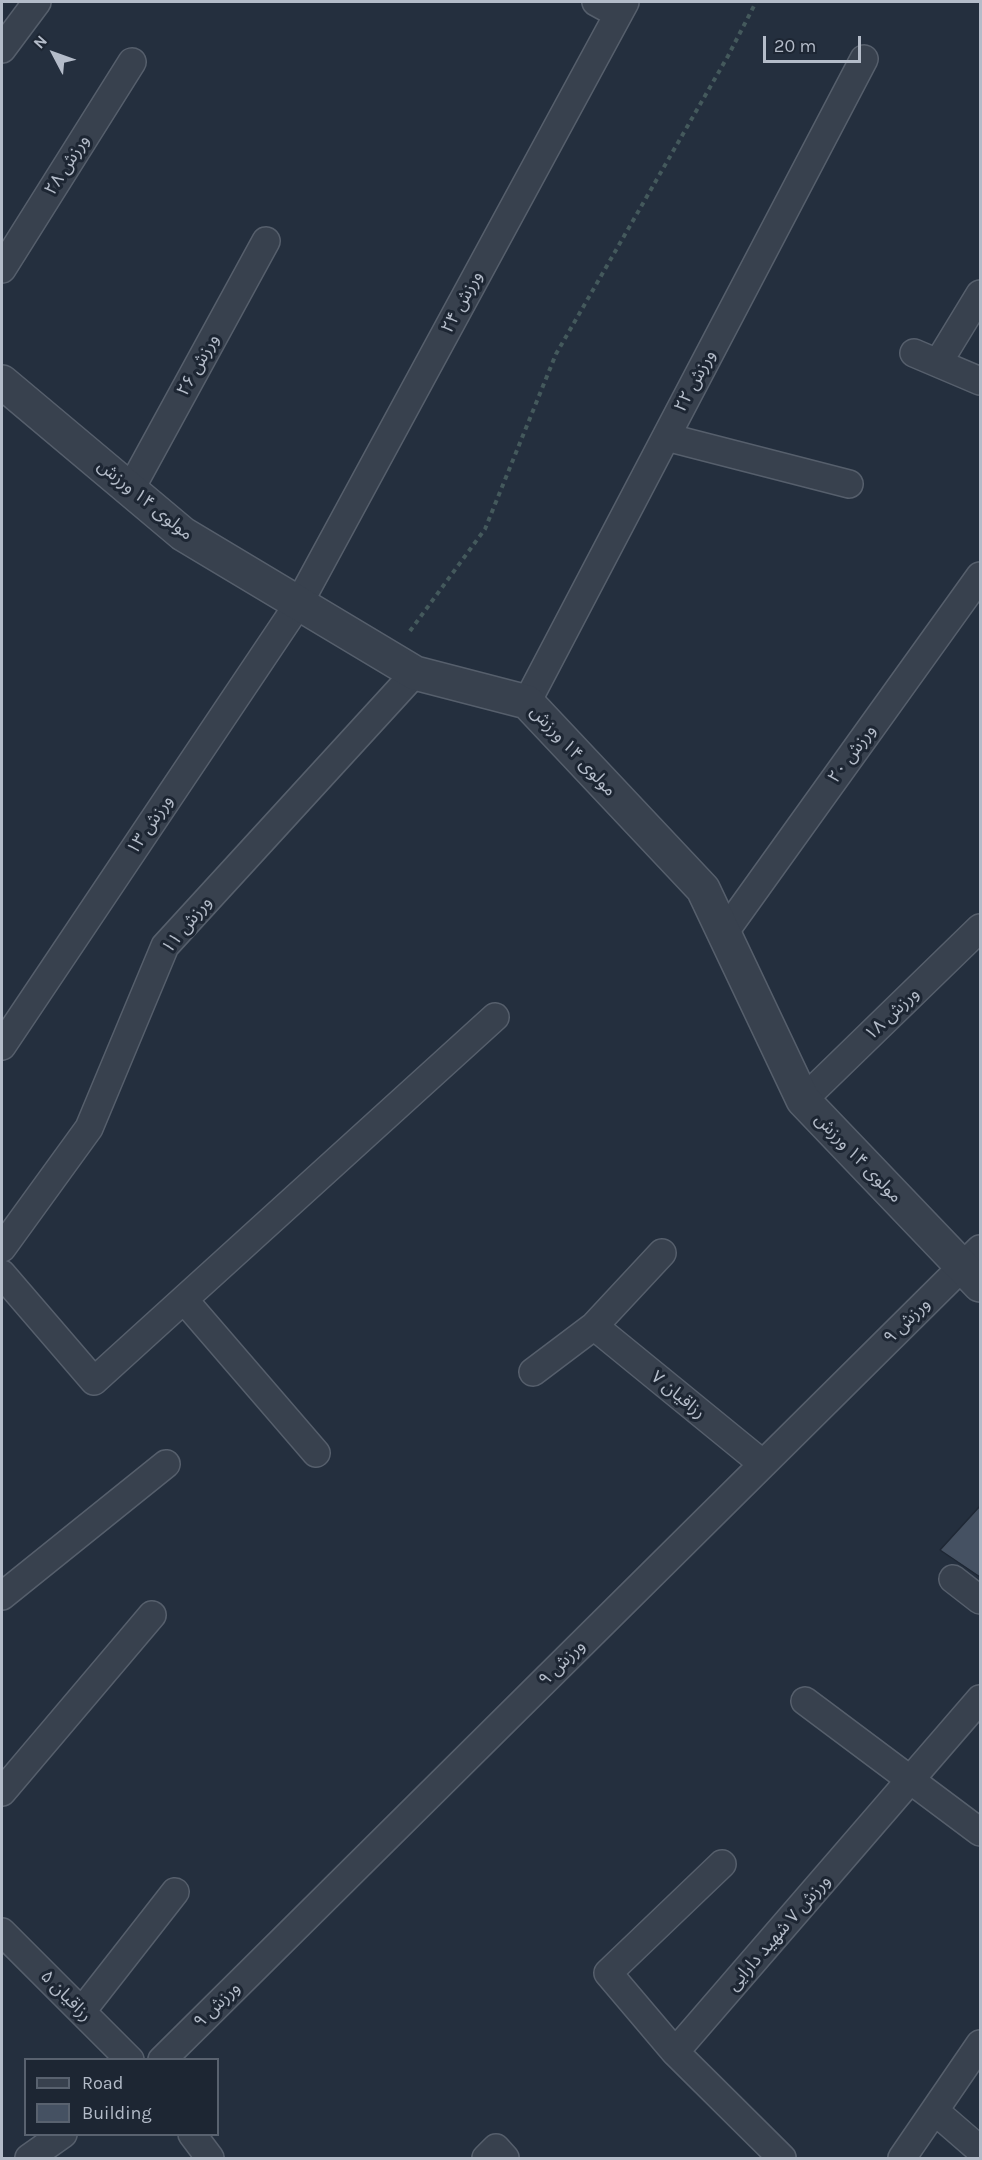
<!DOCTYPE html>
<meta charset="utf-8">
<style>
body{margin:0}
#map{position:relative;width:982px;height:2160px;overflow:hidden;background:#242f3e;font-family:Karla,sans-serif}
canvas{display:block}
.frame{position:absolute;inset:0;border:3px solid #b4bcc9;pointer-events:none}
.legend{position:absolute;left:24px;top:2058px;width:195px;height:78px;box-sizing:border-box;background:#1d2633;border:2px solid #59626f;margin:0;padding:8px 10px;list-style:none;font-size:18px;color:#b4bcc9}
.legend li{display:flex;align-items:center;gap:12px;height:30px}
.legend b{width:30px;border:2px solid #59626f}
.north{position:absolute;left:24px;top:24px;width:60px;height:60px;-webkit-text-stroke:4px #1d2633;paint-order:stroke;rotate:311deg;font-size:16px;font-weight:700;line-height:24px;text-align:center;color:#b4bcc9}
.north::after{content:'';display:block;margin:auto;width:21px;height:27px;background:#b4bcc9;clip-path:polygon(50% 0,100% 100%,50% 72%,0 100%)}
.scale{position:absolute;left:763px;top:36px;width:98px;height:27px;box-sizing:border-box;border:3px solid #b4bcc9;border-top:0;padding-left:8px;font-size:18px;line-height:21px;white-space:nowrap;color:#b4bcc9;-webkit-text-stroke:4px #1d2633;paint-order:stroke}
</style>
<div id="map">
<canvas width="982" height="2160"></canvas>
<div class="frame"></div>
<ul class="legend">
<li><b style="height:8px;background:#38414e"></b>Road</li>
<li><b style="height:16px;background:#455162"></b>Building</li>
</ul>
<div class="north">N</div>
<div class="scale">20 m</div>
</div>
<script>
const ctx = document.querySelector('canvas').getContext('2d');
ctx.lineJoin = 'round';
function fillPath(path, color) { ctx.fillStyle = color; ctx.fill(path, 'evenodd'); }
function stroke(path, color, width, dash) { ctx.strokeStyle = color; ctx.lineWidth = width; ctx.lineCap = dash ? 'butt' : 'round'; ctx.setLineDash(dash || []); ctx.stroke(path); }
function write(font, color, halo, rows, align = 'center') {
  ctx.font = font + ' Karla,"Noto Sans Arabic",sans-serif'; ctx.lineWidth = 6; ctx.setLineDash([]); ctx.textBaseline = 'middle'; ctx.strokeStyle = halo; ctx.fillStyle = color; for (const [text, x, y, turn = 0] of rows) {
    ctx.save(); ctx.translate(x, y); ctx.rotate((+turn || 0) * Math.PI / 180); ctx.textAlign = isNaN(turn) ? turn : align; if (halo) ctx.strokeText(text, 0, 0); ctx.fillText(text, 0, 0); ctx.restore();
  }
}
const building = new Path2D(`
 M980 1506V1577L940 1550Z`);
fillPath(building, '#455162');
stroke(building, '#1f2835', 1.5);
const minor = new Path2D(`
 M596 2 618 14
 M2 49 37 2
 M2 269 132 62
 M914 353 980 381
 M938 363 980 294
 M666 437 849 484
 M130 490 266 241
 M527 702 864 59
 M724 933 980 576
 M2 1046 299 603 625 2
 M803 1100 980 928
 M2 1248 89 1128 165 946 415 673
 M2 1274 94 1381 495 1017
 M185 1301 316 1453
 M594 1326 763 1464
 M533 1372 594 1326 662 1253
 M953 1579 980 1600
 M2 1596 166 1464
 M805 1701 980 1832
 M2 1792 152 1615
 M2 1932 130 2060
 M82 2011 175 1892
 M675 2052 608 1973 722 1864
 M162 2060 980 1249
 M935 2111 980 2150
 M192 2134 210 2158
 M29 2158 63 2134
 M486 2158 496 2148 505 2158
 M782 2158 675 2052 980 1699
 M902 2158 980 2044`);
const tertiary = new Path2D(`
 M2 382 183 534 415 673 527 702 703 889 803 1100 980 1285`);
stroke(minor, '#565f6c', 30);
stroke(tertiary, '#565f6c', 36);
stroke(new Path2D(`
 M410 631 485 529 556 354 728 56 756 2`), '#44595c', 4, [4.5, 4.5]);
stroke(minor, '#38414e', 27);
stroke(tertiary, '#38414e', 33);
write('18px', '#b4bcc9', '#1d2633', [
 ["ورزش ۲۸",67,165,-58],
 ["ورزش ۲۴",462,302,-62],
 ["ورزش ۲۶",198,365,-61],
 ["ورزش ۲۲",695,381,-62],
 ["مولوی ۱۴ ورزش",145,500,39],
 ["مولوی ۱۴ ورزش",573,751,47],
 ["ورزش ۲۰",852,754,-54],
 ["ورزش ۱۳",150,825,-56],
 ["ورزش ۱۱",187,925,-51],
 ["ورزش ۱۸",892,1014,-44],
 ["مولوی ۱۴ ورزش",858,1158,46],
 ["ورزش ۹",907,1321,-45],
 ["رزاقیان ۷",678,1395,39],
 ["ورزش ۹",562,1663,-45],
 ["ورزش ۷ شهید دارایی",779,1933,-49],
 ["رزاقیان ۵",66,1996,45],
 ["ورزش ۹",217,2005,-45]
]);
</script>
